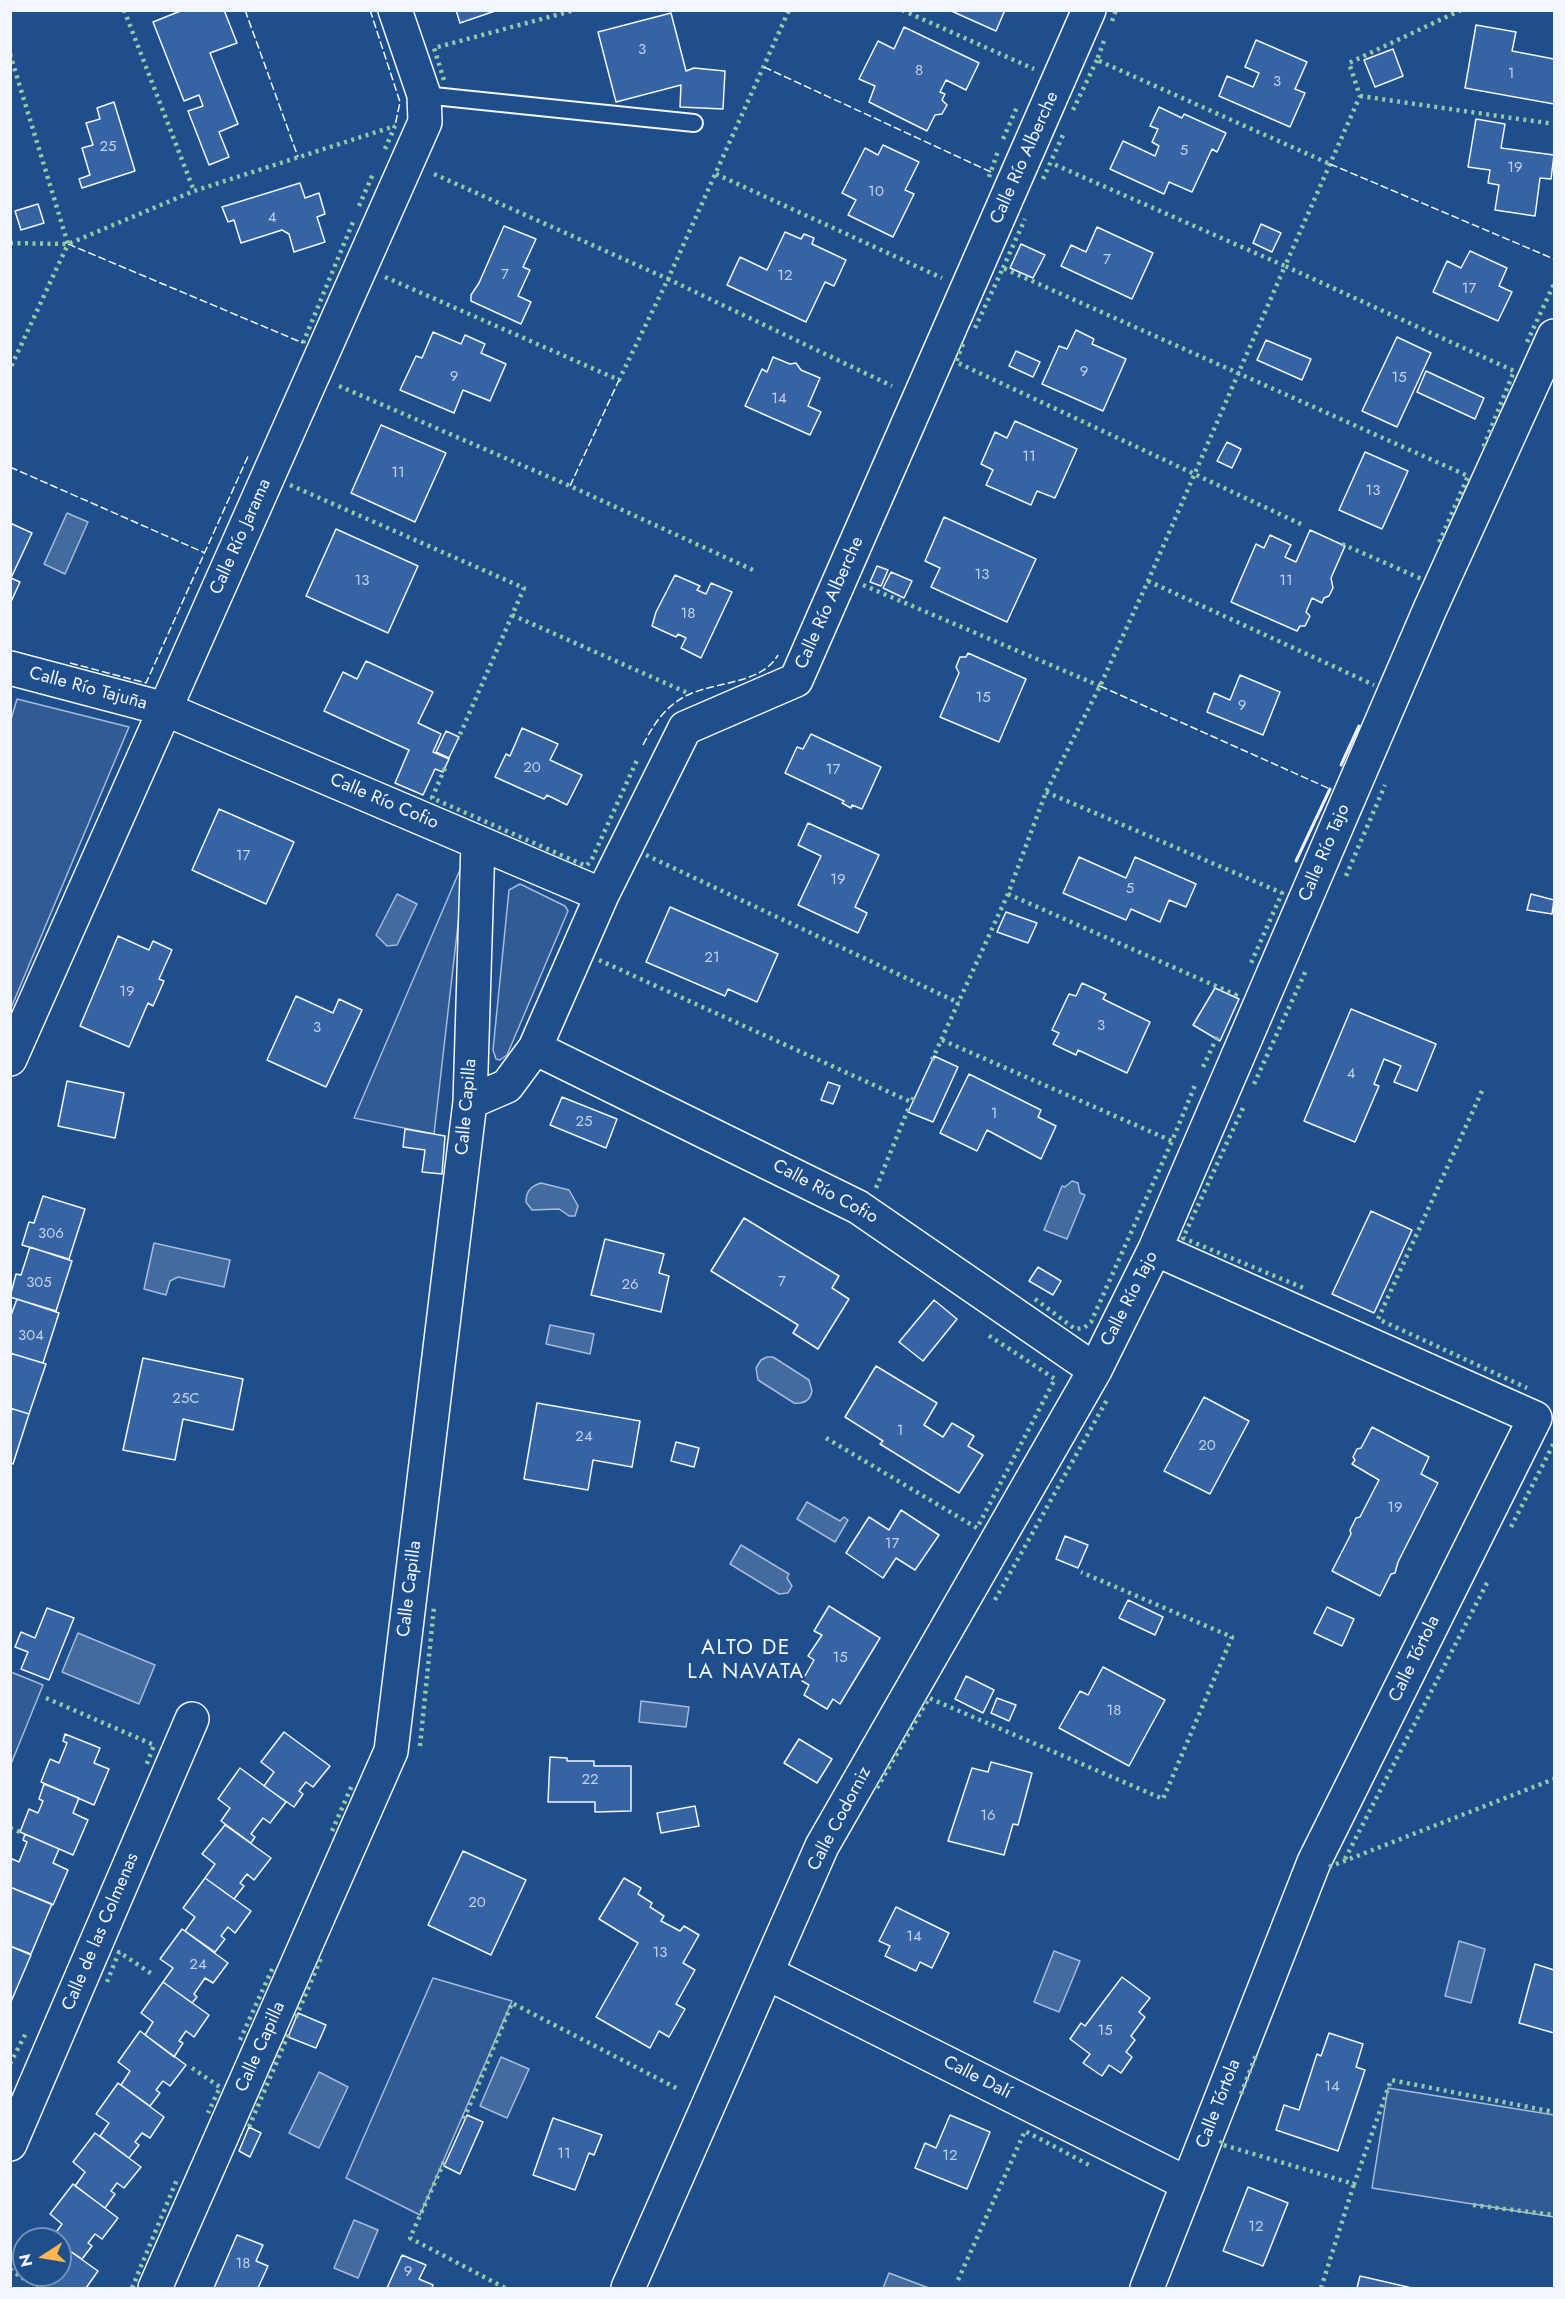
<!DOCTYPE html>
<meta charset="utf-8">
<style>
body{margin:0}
#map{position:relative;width:1565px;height:2299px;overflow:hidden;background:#1f4e8c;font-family:Jost,sans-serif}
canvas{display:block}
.frame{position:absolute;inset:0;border:12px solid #f2f6ff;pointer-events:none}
.north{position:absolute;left:12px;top:2227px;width:60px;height:60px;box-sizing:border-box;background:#1f4e8c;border:2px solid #7391ba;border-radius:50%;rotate:258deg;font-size:16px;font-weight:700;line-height:24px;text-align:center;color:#f2f6ff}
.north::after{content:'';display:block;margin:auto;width:21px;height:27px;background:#ffb74d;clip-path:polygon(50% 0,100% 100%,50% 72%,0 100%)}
</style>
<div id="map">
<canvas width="1565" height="2299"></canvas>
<div class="frame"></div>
<div class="north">N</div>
</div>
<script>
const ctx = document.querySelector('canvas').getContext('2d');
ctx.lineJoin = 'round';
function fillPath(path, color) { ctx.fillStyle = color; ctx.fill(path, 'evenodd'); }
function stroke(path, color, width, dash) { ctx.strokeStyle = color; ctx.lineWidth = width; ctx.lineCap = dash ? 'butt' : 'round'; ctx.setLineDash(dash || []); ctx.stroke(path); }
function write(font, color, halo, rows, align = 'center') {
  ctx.font = font + ' Jost,sans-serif'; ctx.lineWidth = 4.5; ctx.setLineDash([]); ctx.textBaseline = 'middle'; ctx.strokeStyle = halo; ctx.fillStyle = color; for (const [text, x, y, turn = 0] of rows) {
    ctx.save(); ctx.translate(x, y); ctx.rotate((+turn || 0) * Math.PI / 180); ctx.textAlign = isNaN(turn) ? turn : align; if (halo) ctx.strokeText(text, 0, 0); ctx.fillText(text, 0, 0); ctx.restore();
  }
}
const green = new Path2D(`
 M17 699 129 727 11 1008 10 723Z
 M462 865 464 872 434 1134 354 1118Z
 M520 884 565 906 568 911 507 1055 500 1060 496 1059 493 1050 509 890Z
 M11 1672 43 1685 11 1764Z
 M433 1978 512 2001 420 2215 346 2178Z
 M1388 2088 1554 2115V2217L1372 2188Z`);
fillPath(green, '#305b95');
stroke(green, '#a8bbd7', 1.5);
const water = new Path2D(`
 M67 513 88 522 65 574 44 564Z
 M397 894 417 904 397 945 387 946 376 935Z
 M1072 1181 1078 1183 1080 1193 1085 1195 1067 1239 1044 1230 1062 1186 1065 1187Z
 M541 1183 569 1190 578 1206 575 1216H569L559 1209 532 1210 526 1202C526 1191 531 1186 541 1183Z
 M154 1243 230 1260 224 1287 178 1277 170 1281 166 1295 144 1289Z
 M550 1325 594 1334 590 1354 546 1344Z
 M767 1357H773L809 1380 812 1391C810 1401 803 1404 794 1403L758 1380 756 1368 761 1360Z
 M807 1502 840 1521 844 1517 848 1520 835 1542 797 1519Z
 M741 1545 789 1574 787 1578 792 1586 788 1593 779 1594 730 1564Z
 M78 1633 155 1665 139 1704 62 1672Z
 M641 1701 689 1707 686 1727 639 1722Z
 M1459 1941 1485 1949 1471 2003 1445 1996Z
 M1054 1951 1080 1961 1059 2012 1034 2002Z
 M501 2057 529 2069 507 2118 480 2106Z
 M319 2072 348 2087 319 2148 289 2133Z
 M354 2220 378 2230 358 2278 334 2268Z
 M889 2273 929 2288H883Z`);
fillPath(water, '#446ba0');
stroke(water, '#a8bbd7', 1.5);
const building = new Path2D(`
 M183 10H224L237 43 210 53 238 124 219 132 229 157 209 165 188 111 203 106 199 95 184 101 153 22Z
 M456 10H498L460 23Z
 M949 10H1005L996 31Z
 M671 13 686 71 694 68 725 71 723 109 680 107 681 85 616 102 598 32Z
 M1476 25 1516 32 1512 51 1554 59V104L1465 88Z
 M904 27 979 63 966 90 946 80 940 92 945 94 942 100 947 105 942 114 935 115 927 131 869 102 875 86 859 79 878 41 894 49Z
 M1256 40 1307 62 1295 89 1305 93 1290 127 1219 96 1227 76 1253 87 1259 73 1245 67Z
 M1393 49 1403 76 1375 87 1364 60Z
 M114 102 135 171 82 188 79 179 90 175 82 148 93 145 86 123 100 119 97 108Z
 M1159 107 1182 118 1184 114 1226 133 1217 152 1212 149 1192 192 1169 182 1164 194 1110 169 1123 141 1155 156 1159 146 1152 142 1158 129 1150 126Z
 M1476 119 1505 124 1501 148 1554 155 1551 179 1540 178 1535 216 1495 210 1499 185 1488 183 1490 170 1468 167Z
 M883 145 919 162 905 190 914 194 893 237 848 215 856 200 842 193 865 148 878 155Z
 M300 183 305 198 319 193 325 214 317 217 325 242 294 252 289 234 282 230 241 243 234 220 228 222 222 207Z
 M38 204 44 223 21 230 15 211Z
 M1261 224 1281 233 1272 252 1253 243Z
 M504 226 536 239 523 267 530 270 518 296 531 302 521 324 471 301V295L479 283Z
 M1097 227 1153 253 1132 299 1061 266 1071 245 1086 252Z
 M785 232 801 239 804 234 814 238 812 244 846 260 834 286 825 282 806 322 727 285 740 257 767 270Z
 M1021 244 1045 255 1033 278 1010 268Z
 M1470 251 1507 268 1499 286 1512 292 1498 321 1433 292 1447 261 1461 268Z
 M1076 330 1094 339 1092 344 1126 359 1103 411 1042 384 1059 346 1067 349Z
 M433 332 461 344 465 335 485 344 481 353 506 364 490 401 463 390 454 413 400 390 416 356 422 358Z
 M1397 337 1431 353 1397 427 1362 411Z
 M1266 340 1311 359 1302 380 1257 360Z
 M1016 351 1040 362 1033 377 1009 366Z
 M773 357 790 364 796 363 801 370 820 378 808 406 821 412 810 435 745 406 762 369 767 372Z
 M1426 371 1484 398 1475 419 1417 392Z
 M1015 421 1077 449 1055 498 1037 491 1031 505 986 485 993 470 981 464 995 432 1007 438Z
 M381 425 446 453 415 522 351 493Z
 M1227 442 1241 449 1232 468 1217 461Z
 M1365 452 1408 471 1382 529 1339 510Z
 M944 517 1036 559 1007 622 931 587 940 568 925 561Z
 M10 523 32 533 11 578 20 582 10 604Z
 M336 529 418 566 388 633 306 596Z
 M1310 530 1345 546 1331 578 1333 588 1329 596 1324 598 1322 603 1312 598 1306 612 1310 616 1305 626H1300L1297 631 1231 602 1256 544 1264 548 1270 535 1291 545 1285 557 1296 562Z
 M877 566 888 570 881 586 870 582Z
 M891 572 912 581 904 598 883 588Z
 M675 575 700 586 697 590 706 594 711 583 732 592 701 658 681 648 686 638 678 634 676 637 652 626 656 612Z
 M968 653 1026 679 999 742 940 717 959 673 956 667 960 657H966Z
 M366 661 433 692 418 723 441 734 433 752 449 759 443 772 435 769 423 795 395 783 409 750 324 711 343 672 357 679Z
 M1240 675 1280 692 1263 735 1207 712 1214 693 1230 700Z
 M522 728 558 744 550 760 582 775 567 805 547 795 544 799 495 777 506 754 510 756Z
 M446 731 459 737 449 758 436 752Z
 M811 734 881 767 862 809 852 805 851 808 842 803 844 801 785 773 797 747 803 749Z
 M219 809 294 842 266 904 192 870Z
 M808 823 879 855 855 907 867 913 858 933 798 905 821 856 798 845Z
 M1079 857 1126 878 1135 857 1196 884 1186 907 1169 900 1160 922 1131 909 1126 920 1063 893Z
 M1531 894 1554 900 1552 914 1527 910Z
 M670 907 778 954 757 1002 728 989 725 996 646 962Z
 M1006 912 1037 923 1028 943 997 932Z
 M118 936 149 950 153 941 172 950 159 979 164 981 153 1006 148 1003 129 1047 80 1026Z
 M1082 983 1106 994 1103 999 1150 1022 1127 1073 1078 1050 1076 1055 1053 1044 1059 1033 1052 1030 1069 994 1076 996Z
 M1215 988 1239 999 1220 1041 1193 1025Z
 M296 996 333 1013 339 999 362 1010 326 1087 267 1060Z
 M1351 1009 1436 1044 1417 1091 1394 1082 1401 1066 1384 1059 1374 1084 1379 1086 1355 1142 1304 1121Z
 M934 1056 958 1067 933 1122 908 1112Z
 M969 1074 1041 1110 1038 1117 1056 1126 1041 1159 987 1130 977 1151 940 1133Z
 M67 1081 124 1093 115 1138 58 1126Z
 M828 1082 840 1086 833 1104 821 1100Z
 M562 1097 617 1119 606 1148 550 1125Z
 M405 1129 445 1136 442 1174 422 1172 425 1150 403 1147Z
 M43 1196 85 1209 69 1259 22 1245 29 1222 34 1223Z
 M1371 1211 1412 1230 1374 1313 1332 1294Z
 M744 1218 839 1276 832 1288 849 1299 818 1349 793 1333 798 1325 711 1271Z
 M605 1239 664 1254 659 1273 669 1276 661 1312 591 1295Z
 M30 1247 72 1261 56 1311 10 1297 16 1274 21 1275Z
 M1038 1267 1061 1281 1053 1295 1029 1281Z
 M17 1299 59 1313 43 1363 10 1353V1318Z
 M934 1300 957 1319 923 1361 899 1342Z
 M10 1353 46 1364 29 1414 10 1408Z
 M143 1358 243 1379 233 1430 183 1419 175 1460 123 1450Z
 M876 1366 937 1403 924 1425 943 1437 952 1423 974 1436 968 1446 983 1455 959 1493 880 1444 883 1441 845 1417Z
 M1204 1397 1249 1421 1210 1494 1164 1471Z
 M537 1403 640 1421 632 1467 593 1460 588 1490 524 1479Z
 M10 1408 29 1414 13 1464 10 1463Z
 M1372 1427 1429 1457 1421 1474 1438 1483 1398 1562 1395 1573 1391 1574 1380 1596 1332 1571 1351 1534 1350 1530 1356 1518 1360 1517 1379 1480 1352 1464 1355 1460 1353 1457 1357 1449 1361 1448Z
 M676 1442 699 1448 694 1467 671 1461Z
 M901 1510 939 1535 915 1570 896 1558 883 1578 846 1553 869 1517 889 1530Z
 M1065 1536 1088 1545 1078 1568 1056 1559Z
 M1128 1600 1163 1617 1155 1635 1119 1618Z
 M829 1606 880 1638 840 1704 833 1699 827 1709 804 1695 809 1685 802 1681 814 1660 808 1656 822 1635 814 1631Z
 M1327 1607 1354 1619 1342 1646 1314 1633Z
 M47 1608 74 1618 49 1680 21 1669 28 1652 15 1647 21 1632 35 1638Z
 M1103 1667 1165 1700 1129 1766 1059 1728 1080 1691 1088 1695Z
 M966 1676 994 1690 983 1713 955 1699Z
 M997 1698 1016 1705 1009 1721 991 1713Z
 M284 1732 330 1766 313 1787 306 1782 299 1791 303 1794 294 1807 264 1786 274 1772 261 1762Z
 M65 1734 100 1748 94 1763 109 1769 94 1805 41 1782 50 1759 59 1763 67 1743 63 1741Z
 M799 1739 832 1759 817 1783 784 1763Z
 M550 1757 567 1758V1761H594V1766H631V1811L595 1812V1802H548Z
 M991 1762 1032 1773 1018 1825 1013 1824 1004 1855 948 1841 972 1768 988 1772Z
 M240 1768 286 1802 270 1823 263 1818 251 1834 255 1837 251 1843 221 1821 230 1808 218 1799Z
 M44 1784 79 1798 73 1813 88 1820 73 1855 20 1832 29 1809 38 1813 43 1801 39 1799Z
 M695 1806 699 1826 661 1833 657 1813Z
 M225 1825 271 1858 254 1880 247 1874 240 1883 244 1886 234 1899 205 1878 215 1864 202 1854Z
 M25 1834 59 1849 53 1863 68 1870 53 1905 10 1887V1858L19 1862 27 1842 23 1840Z
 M463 1851 526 1880 491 1955 428 1925Z
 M205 1878 251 1911 235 1933 228 1927 221 1936 225 1939 215 1952 185 1931 195 1917 183 1908Z
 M624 1878 641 1888 638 1894 652 1903 650 1907 664 1916 661 1921 680 1931 684 1926 699 1935 683 1963 695 1970 676 2004 685 2009 669 2037 659 2031 650 2048 596 2017 638 1943 599 1919Z
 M10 1887 52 1904 31 1954 10 1946Z
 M896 1907 949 1933 932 1968 920 1962 916 1971 885 1956 890 1946 879 1941Z
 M182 1929 228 1963 213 1983 205 1978 194 1994 197 1997 192 2003 163 1982 173 1968 160 1959Z
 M10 1946 31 1955 10 2004Z
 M1535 1964 1554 1970V2033L1519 2023Z
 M1122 1977 1150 1998 1139 2012 1145 2017 1131 2036 1135 2040 1126 2052 1132 2057 1121 2073 1109 2065 1102 2076 1083 2063 1090 2054 1070 2039 1081 2023 1085 2026Z
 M163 1982 209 2015 194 2037 186 2031 179 2041 183 2043 174 2057 145 2035 153 2022 141 2013Z
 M298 2013 326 2025 316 2048 288 2037Z
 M140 2031 186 2065 170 2086 163 2081 156 2090 160 2093 150 2106 121 2085 130 2071 118 2062Z
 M1329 2033 1363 2044 1356 2067 1365 2070 1338 2151 1276 2130 1284 2105 1299 2110 1317 2054 1321 2056Z
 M118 2083 164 2117 150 2138 142 2133 135 2142 139 2145 129 2158 100 2136 109 2123 96 2114Z
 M467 2115 483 2122 460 2174 444 2166Z
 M950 2115 990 2132 967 2189 915 2168 925 2143 936 2148Z
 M553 2118 602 2135 594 2155 589 2153 575 2190 533 2175Z
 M249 2127 261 2133 250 2157 239 2151Z
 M95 2133 141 2167 124 2188 117 2183 111 2191 115 2194 105 2208 75 2186 85 2172 73 2162Z
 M73 2184 118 2218 102 2239 95 2234 88 2243 92 2246 82 2259 60 2244V2239L52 2238 62 2224 50 2214Z
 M1248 2187 1288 2203 1263 2266 1223 2251Z
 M237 2235 263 2245 256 2261 268 2266 258 2288H214Z
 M60 2244 98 2271 86 2288H36L43 2278 40 2275H60Z
 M402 2255 426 2265 419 2279 433 2285 432 2288H387Z
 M1360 2276 1412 2288H1357Z`);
fillPath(building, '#3563a3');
stroke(building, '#f2f6ff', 1.5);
const service = new Path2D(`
 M424 95 694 123`);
const minor = new Path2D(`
 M10 668 165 709 602 895
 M535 1048 858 1207 1095 1370
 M10 1059 425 122 424 95 395 10
 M470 1102 507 1086 535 1048 602 895 685 728 796 680 1089 10
 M767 1973 1188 2184
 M10 2144 192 1719
 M155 2288 391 1751 470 1102 478 843
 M628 2288 822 1846 1095 1370 1155 1249 1430 609 1554 336
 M1147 2288 1314 1862 1535 1418 1155 1249`);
stroke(service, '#f2f6ff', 20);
stroke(minor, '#f2f6ff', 36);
stroke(service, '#1f4e8c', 16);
stroke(minor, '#1f4e8c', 33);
stroke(new Path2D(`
 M124 10 194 191
 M902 10 1034 69
 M1461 10 1349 63 1360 96 1285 266 1514 371 1483 448
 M1112 21 1116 10
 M1104 41 1097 60 1330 164
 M10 54 68 244 10 369
 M444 80 434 48 575 10
 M1360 96 1554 124
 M1073 110 1097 60
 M1003 139 1017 107
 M385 149 395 126
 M434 174 668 279 789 10
 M716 174 942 278
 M989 177 998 151
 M1043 179 1063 135
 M359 206 373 174
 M10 243 68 244 194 191 395 126
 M1003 268 1025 219
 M385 277 619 380 668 279 892 386
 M975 328 1003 268 1468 476 1439 543
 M1527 342 1554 284
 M303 343 353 222
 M963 344 956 362 1305 526
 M339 386 570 486 753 570
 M290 485 524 588 458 739
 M1342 544 1424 580
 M1148 581 1374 685
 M863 585 1100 686
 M512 615 690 694
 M445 768 432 798 586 866 591 861 638 758
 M1046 792 1282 893 1251 963
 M646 855 959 1003
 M1346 876 1385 785
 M1008 894 1236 995 1233 1000
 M599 960 911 1102 914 1097
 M942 1040 1172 1141 1196 1083
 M932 1060 1008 894 1046 792 1100 686 1148 581 1285 266 1051 163
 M1203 1067 1218 1035
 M1254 1084 1307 968
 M1482 1091 1378 1319 1527 1388
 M1243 1108 1183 1238 1306 1289
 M876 1188 909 1107
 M1035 1299 1075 1329 1084 1328 1091 1322 1172 1141
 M826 1438 977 1528 1055 1379 988 1335
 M1511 1527 1554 1443
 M995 1600 1108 1398
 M46 1698 154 1745 146 1766
 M420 1746 434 1607
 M877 1788 929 1698 1163 1799 1232 1637 1081 1572
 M10 1828 20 1832
 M332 1831 353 1783
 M1345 1859 1488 1581
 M1329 1867 1554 1779
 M107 1982 119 1952 152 1974
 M296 2017 321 1958
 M240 2040 274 1965
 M10 2064 27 2031
 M192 2068 220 2087 208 2113
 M1241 2094 1256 2055
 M464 2119 512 2003 680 2090
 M249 2127 289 2033
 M1222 2141 1220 2144 1354 2184 1391 2080 1554 2112
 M444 2162 410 2238 505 2288
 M1473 2205 1554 2215
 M10 2269 24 2279
 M958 2280 1025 2131 1089 2165
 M132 2288 178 2177
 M1321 2288 1354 2184`), '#97c8a6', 4.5, [3, 4.5]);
stroke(new Path2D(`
 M245 10 298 157
 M370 10 400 102 395 126
 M764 67 991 172
 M1330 164 1554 259
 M68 244 303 343
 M10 467 205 553
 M570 486 619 380
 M70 663 146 683 249 454
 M1100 686 1330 789
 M643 745C654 723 667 704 690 694 719 681 761 684 778 655`), '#f2f6ff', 1.5, [8, 3]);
stroke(new Path2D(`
 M1341 765 1359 726
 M1296 861 1330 789`), '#f2f6ff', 3);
write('15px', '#c3d1e8', null, [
 ["3",642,50],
 ["8",919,71],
 ["1",1511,74],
 ["3",1277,82],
 ["25",108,147],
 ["5",1184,151],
 ["19",1515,168],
 ["10",876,192],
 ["4",272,218],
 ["7",1107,260],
 ["7",505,275],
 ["12",785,276],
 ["17",1469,289],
 ["9",1084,372],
 ["9",454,377],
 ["15",1399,378],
 ["14",779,399],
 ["11",1029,457],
 ["11",398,473],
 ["13",1373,491],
 ["13",982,575],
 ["13",362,581],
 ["11",1286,581],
 ["18",688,614],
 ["15",983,698],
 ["9",1242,706],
 ["20",532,768],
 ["17",833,770],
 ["17",243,856],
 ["19",838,880],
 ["5",1130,889],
 ["21",712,958],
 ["19",127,992],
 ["3",1101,1026],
 ["3",317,1028],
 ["4",1351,1074],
 ["1",994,1114],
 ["25",584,1122],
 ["306",51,1234],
 ["7",782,1282],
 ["305",39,1283],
 ["26",630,1285],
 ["304",31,1336],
 ["25C",186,1399],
 ["1",900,1431],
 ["24",584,1437],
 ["20",1207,1446],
 ["19",1395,1508],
 ["17",892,1544],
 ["15",840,1658],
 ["18",1114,1711],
 ["22",590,1780],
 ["16",988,1816],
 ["20",477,1903],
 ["14",914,1937],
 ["13",660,1953],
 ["24",198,1965],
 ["15",1105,2031],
 ["14",1332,2087],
 ["11",564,2154],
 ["12",950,2156],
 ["12",1256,2227],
 ["18",243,2264],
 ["9",408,2272]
]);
write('18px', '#f2f6ff', '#1f4e8c', [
 ["Calle Río Alberche",1025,158,-66],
 ["Calle Río Jarama",241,537,-66],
 ["Calle Río Alberche",830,603,-66],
 ["Calle Río Tajuña",88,689,15],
 ["Calle Río Cofio",384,802,23],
 ["Calle Río Tajo",1325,853,-67],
 ["Calle Capilla",467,1107,-85],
 ["Calle Río Cofio",825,1192,28],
 ["Calle Río Tajo",1130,1299,-63],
 ["Calle Capilla",410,1589,-83],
 ["Calle Tórtola",1415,1659,-64],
 ["Calle Codorniz",840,1819,-62],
 ["Calle de las Colmenas",101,1932,-67],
 ["Calle Capilla",261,2047,-66],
 ["Calle Dalí",977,2078,27],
 ["Calle Tórtola",1219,2104,-69]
]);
ctx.letterSpacing = '1.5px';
write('21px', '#f2f6ff', '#1f4e8c', [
 ["ALTO DE",746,1649],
 ["LA NAVATA",746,1673]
]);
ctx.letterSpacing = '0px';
</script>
